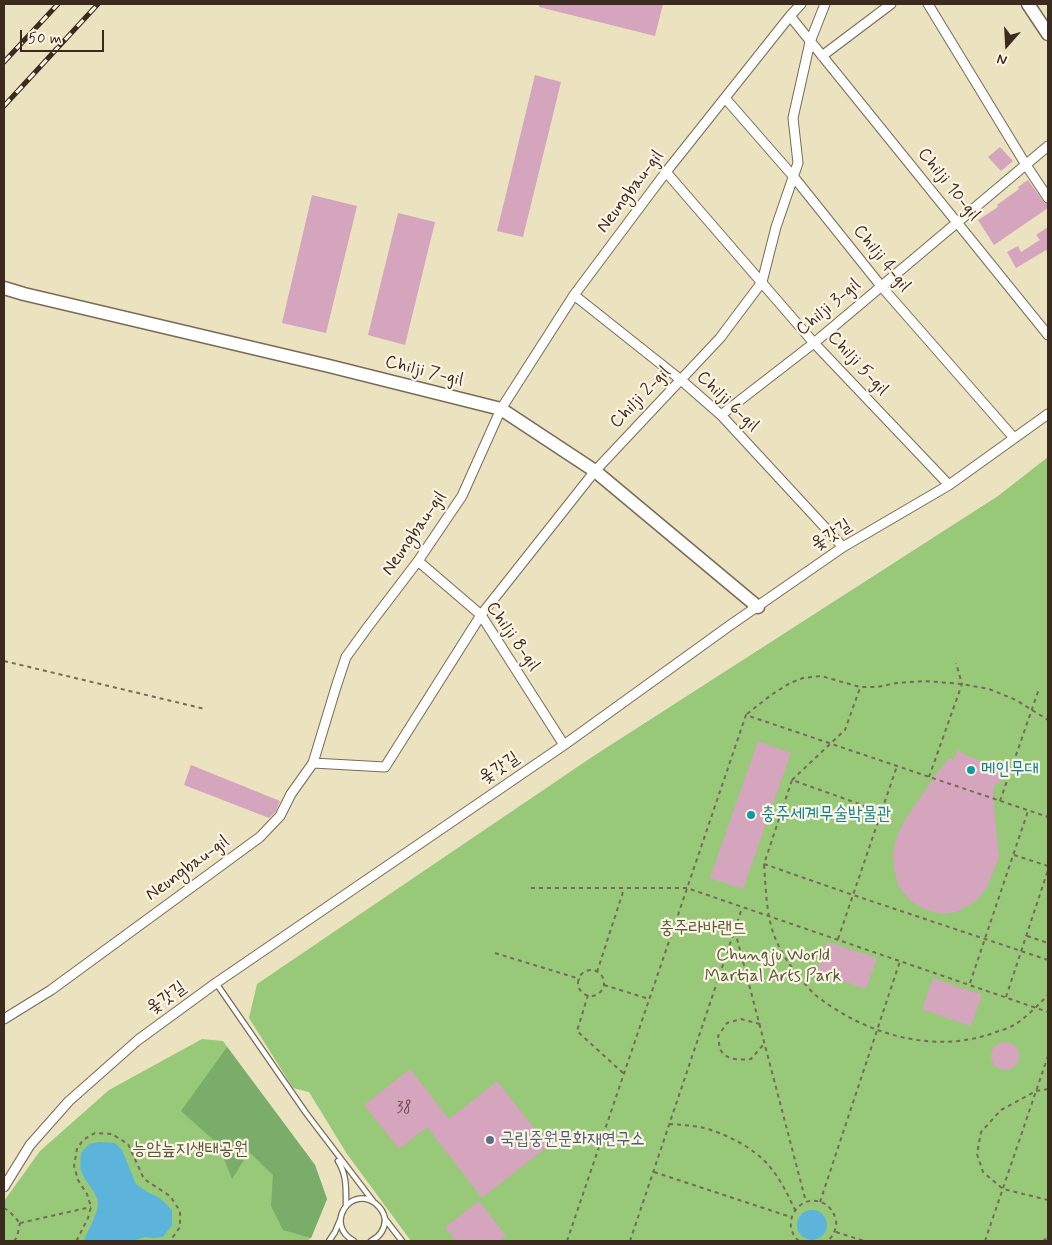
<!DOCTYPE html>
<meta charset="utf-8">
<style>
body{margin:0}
#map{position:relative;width:1052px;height:1245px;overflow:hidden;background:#ebe2c0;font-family:Mynerve,sans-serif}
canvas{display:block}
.frame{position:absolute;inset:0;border:5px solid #3b2a1e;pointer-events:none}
.north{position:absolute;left:982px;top:20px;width:50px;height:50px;-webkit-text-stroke:4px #fcf5e5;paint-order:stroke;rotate:199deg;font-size:14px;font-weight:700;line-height:20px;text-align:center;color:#3b2a1e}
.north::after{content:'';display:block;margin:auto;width:18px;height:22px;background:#3b2a1e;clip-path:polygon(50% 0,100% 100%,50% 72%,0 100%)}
.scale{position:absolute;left:20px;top:30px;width:84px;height:22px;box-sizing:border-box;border:2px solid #3b2a1e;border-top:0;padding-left:6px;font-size:15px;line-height:18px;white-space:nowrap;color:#3b2a1e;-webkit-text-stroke:4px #fcf5e5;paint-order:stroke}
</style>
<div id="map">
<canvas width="1052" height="1245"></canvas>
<div class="frame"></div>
<div class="north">N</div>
<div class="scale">50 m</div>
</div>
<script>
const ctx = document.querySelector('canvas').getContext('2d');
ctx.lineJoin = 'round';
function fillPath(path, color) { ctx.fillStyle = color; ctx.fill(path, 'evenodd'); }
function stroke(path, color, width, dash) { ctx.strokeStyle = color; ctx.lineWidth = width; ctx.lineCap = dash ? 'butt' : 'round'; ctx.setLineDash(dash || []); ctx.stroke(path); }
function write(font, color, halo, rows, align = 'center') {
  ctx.font = font + ' Mynerve,"Poor Story",sans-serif'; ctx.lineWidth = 4.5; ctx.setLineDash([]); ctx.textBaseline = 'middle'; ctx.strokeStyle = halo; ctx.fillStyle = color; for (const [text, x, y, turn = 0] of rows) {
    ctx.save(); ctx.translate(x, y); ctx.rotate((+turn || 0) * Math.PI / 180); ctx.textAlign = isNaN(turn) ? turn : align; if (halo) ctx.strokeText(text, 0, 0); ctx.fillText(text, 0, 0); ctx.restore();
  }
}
fillPath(new Path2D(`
 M1048 457V1241H411L347 1154 309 1092 293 1088 249 1018 257 984 592 757 998 496Z
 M202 1039 223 1041 315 1165 327 1199 311 1238 307 1241H4V1201L40 1151 109 1090Z`), '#97c979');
fillPath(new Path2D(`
 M227 1047 315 1165 327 1199 311 1238 283 1230 271 1206 273 1175 249 1152 232 1179 218 1144 181 1111Z`), '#79ad69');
fillPath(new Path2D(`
 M99 1142 115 1143 122 1150 136 1184 149 1193 160 1198 172 1210V1225L163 1237 155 1238 145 1237 133 1241H84C87 1232 98 1213 98 1204 98 1192 86 1184 82 1173 79 1167 81 1159 81 1153L89 1144Z
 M797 1225a15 15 0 1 1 30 0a15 15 0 1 1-30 0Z`), '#5db4da');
fillPath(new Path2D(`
 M539 4H663L655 36 539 7Z
 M535 75 561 82 523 237 497 231Z
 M1000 147 1013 161 1001 171 988 157Z
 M1028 180 1043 201 1048 204V208L994 245 978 220 998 207 997 205 1019 189 1018 187Z
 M312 195 357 206 326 333 282 323Z
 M398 213 435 222 405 345 368 335Z
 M1048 227V254L1046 250 1016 268 1007 252 1018 246 1021 252 1040 240 1036 235Z
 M758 741 791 753 743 889 710 878Z
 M958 750 965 755 981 761 1003 767 1000 784 995 783 993 794 999 857 987 887 977 900 959 911 943 914 927 910 911 901 898 886 894 868 893 854 896 839 904 821 937 773 949 758 953 760Z
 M191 765 280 801 276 811 269 818 184 785Z
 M827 942 877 958 866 989 817 973Z
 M933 978 982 995 971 1026 922 1009Z
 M991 1056a14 14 0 1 1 28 0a14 14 0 1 1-28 0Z
 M410 1069 449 1119 497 1081 548 1146 482 1198 427 1127 399 1149 364 1105Z
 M479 1201 506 1236 499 1241H456L445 1227Z`), '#d5a4bd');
const lane = new Path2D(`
 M216 983 306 1113 373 1201
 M338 1161C347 1175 346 1189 346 1206
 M385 1219 402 1241
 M329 1241 335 1232 340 1220
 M354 1241C324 1225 350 1185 375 1203 380 1207 384 1213 385 1219 385 1230 379 1237 371 1241`);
const street = new Path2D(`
 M928 4 1026 165 1048 198
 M790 16 1048 335
 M822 56 891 4
 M725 98 793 176 881 286 1014 438
 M666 172 814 343 949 485
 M574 295 681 380 721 415 843 547
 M721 415 814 343 1048 146
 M418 561 481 615 564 745
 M313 763 385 767 481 615 595 471 720 338 762 282 776 227 798 163 793 118 810 42 825 4
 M4 1019 51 990 260 837 280 816 291 794 313 763 336 687 346 657 367 628 418 561 462 496 501 409 574 295 666 172 790 16 801 4
 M4 1187 30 1145 69 1101 138 1040 216 983 564 745 729 626 843 547 949 485 1048 414`);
const secondary = new Path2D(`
 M1028 4 1048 34
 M4 288 24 294 329 366 501 409 595 471 758 607`);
stroke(lane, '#796a57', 7);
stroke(street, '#796a57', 11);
stroke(secondary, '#796a57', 15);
stroke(new Path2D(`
 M4 661 205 709
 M747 714 771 695 790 683 803 678 821 676 860 687H877L897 683 924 681 962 684 989 689 1016 700 1048 720
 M929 777 962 684 956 663
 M792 780 845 730 860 688
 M1000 801 1039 689
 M882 812 792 780 764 864 853 895 1048 960
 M1014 855 1048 866
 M764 865C766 889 766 917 776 940 783 956 793 970 805 984 809 988 813 994 818 997 867 1035 936 1055 996 1032 1002 1030 1009 1028 1014 1025 1026 1018 1038 1005 1048 995
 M531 888H687L1048 1012
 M735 931 806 1202
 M1027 936 1048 943
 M838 939 897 766
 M495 953 580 979
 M578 983a13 13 0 1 1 26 0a13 13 0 1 1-26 0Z
 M597 972 624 889
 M970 983 1028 811
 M604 985 649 999
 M588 995 577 1031 623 1073
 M1006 997 1048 870
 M760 1024 741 1019 727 1023 718 1036C719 1040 719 1046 720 1049 726 1061 740 1060 751 1059L764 1044
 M1048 1089 1036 1091 1001 1110 981 1132 977 1154 983 1172 1003 1189 1048 1200
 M669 1124C680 1125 690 1125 700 1127 723 1132 755 1148 770 1167 781 1180 788 1195 795 1210
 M654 1172 791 1217
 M820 1202 900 961
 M4 1208 10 1212 20 1223
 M20 1223 91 1207
 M836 1232 864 1241
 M14 1241 17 1237 20 1223
 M77 1241V1240L88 1218 91 1207 87 1194 78 1180 74 1166 77 1149 83 1140 95 1133 112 1134 128 1144 144 1179 170 1196 180 1211V1227L170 1241
 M567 1241 746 715 1048 817
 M630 1241 742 908
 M799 1241C778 1223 801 1190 825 1204 831 1208 834 1213 836 1220 837 1228 834 1236 827 1241
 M985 1241 1048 1056
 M1043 1241 1048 1237`), '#796a57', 2, [4, 4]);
stroke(lane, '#fff', 4.5);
stroke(street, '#fff', 9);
stroke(secondary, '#fff', 12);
const rail = new Path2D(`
 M4 62 58 4
 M4 106 98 4`);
stroke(rail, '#3b2a1e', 5);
stroke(rail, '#fcf5e5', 3, [9]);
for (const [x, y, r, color] of [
 [971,770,5,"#0f9aa8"],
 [751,815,5,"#0f9aa8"],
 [490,1140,5,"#5c6f8a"]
]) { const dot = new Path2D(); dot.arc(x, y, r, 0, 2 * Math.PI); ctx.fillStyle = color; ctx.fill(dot); stroke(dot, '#fcf5e5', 2); }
write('15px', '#624846', null, [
 ["38",404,1109]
]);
write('18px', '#3b2a1e', '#fcf5e5', [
 ["Chilji 10-gil",948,185,51],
 ["Neungbau-gil",631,192,-53],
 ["Chilji 4-gil",881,259,51],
 ["Chilji 3-gil",829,308,-40],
 ["Chilji 5-gil",857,364,47],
 ["Chilji 7-gil",424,372,14],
 ["Chilji 2-gil",641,398,-46],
 ["Chilji 6-gil",727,402,44],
 ["Neungbau-gil",415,534,-55],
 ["옻갓길",832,536,-33],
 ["Chilji 8-gil",512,637,55],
 ["옻갓길",500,769,-34],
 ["Neungbau-gil",188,869,-36],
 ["옻갓길",167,999,-36]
]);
write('18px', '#0d838f', '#fcf5e5', [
 ["메인무대",981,770],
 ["충주세계무술박물관",761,815]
], 'left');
write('18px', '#575a39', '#fcf5e5', [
 ["충주라바랜드",703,929],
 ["Chungju World",773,956],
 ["Martial Arts Park",773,977],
 ["능암늪지생태공원",190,1150]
]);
write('18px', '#4e5e75', '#fcf5e5', [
 ["국립중원문화재연구소",500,1140]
], 'left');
</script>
